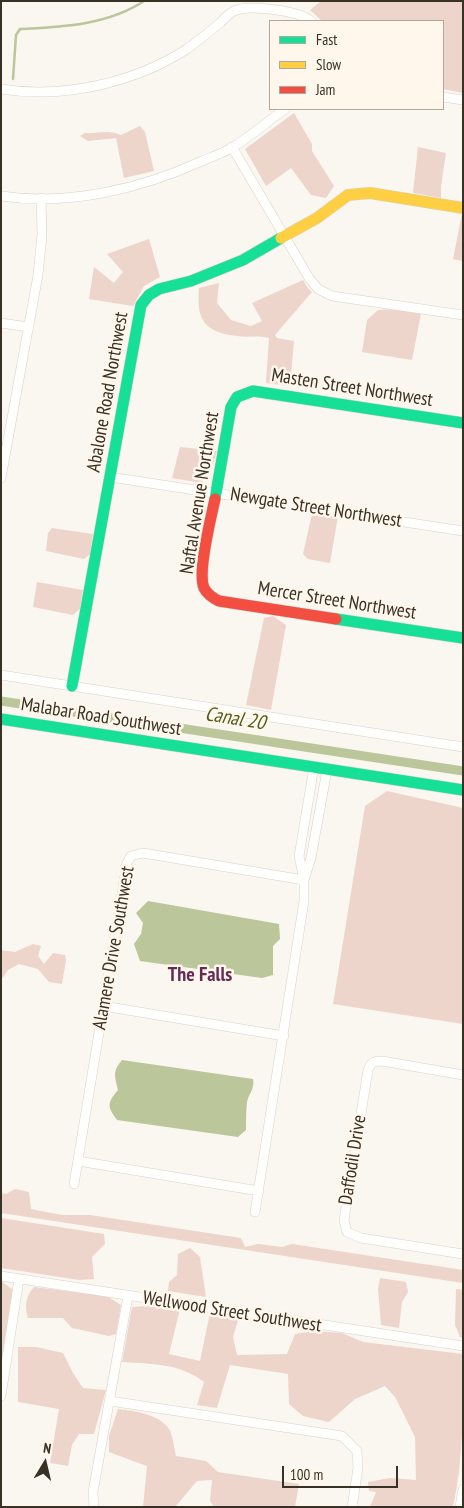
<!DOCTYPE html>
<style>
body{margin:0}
#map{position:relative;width:464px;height:1508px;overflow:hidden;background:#faf6f0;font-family:"PT Sans Narrow",sans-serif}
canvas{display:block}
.frame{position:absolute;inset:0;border:2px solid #383125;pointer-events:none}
.legend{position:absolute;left:269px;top:20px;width:175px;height:90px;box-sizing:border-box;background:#fff7eb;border:1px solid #afa89c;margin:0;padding:6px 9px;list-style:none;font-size:15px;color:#383125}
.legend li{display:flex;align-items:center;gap:10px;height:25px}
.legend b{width:25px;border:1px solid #afa89c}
.north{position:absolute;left:20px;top:1438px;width:50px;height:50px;-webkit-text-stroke:4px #fff7eb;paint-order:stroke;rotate:9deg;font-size:14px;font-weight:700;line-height:20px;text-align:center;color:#383125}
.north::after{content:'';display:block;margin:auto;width:18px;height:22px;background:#383125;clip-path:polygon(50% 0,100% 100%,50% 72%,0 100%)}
.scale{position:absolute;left:282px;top:1466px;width:116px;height:22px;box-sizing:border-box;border:2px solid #383125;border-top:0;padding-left:6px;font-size:15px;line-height:18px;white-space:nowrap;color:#383125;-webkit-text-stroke:4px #fff7eb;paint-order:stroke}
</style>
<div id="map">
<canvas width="464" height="1508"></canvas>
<div class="frame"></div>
<ul class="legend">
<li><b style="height:6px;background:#16e098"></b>Fast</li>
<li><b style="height:6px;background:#ffcf43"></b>Slow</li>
<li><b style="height:6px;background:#f24e42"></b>Jam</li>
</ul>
<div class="north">N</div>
<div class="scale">100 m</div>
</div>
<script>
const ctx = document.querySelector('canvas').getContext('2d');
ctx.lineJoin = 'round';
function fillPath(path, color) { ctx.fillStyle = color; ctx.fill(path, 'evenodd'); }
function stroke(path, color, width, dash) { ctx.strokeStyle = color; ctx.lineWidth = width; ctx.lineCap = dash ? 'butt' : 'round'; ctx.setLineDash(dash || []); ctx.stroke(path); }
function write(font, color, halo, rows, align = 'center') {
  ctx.font = font + ' "PT Sans Narrow",sans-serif'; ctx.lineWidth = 5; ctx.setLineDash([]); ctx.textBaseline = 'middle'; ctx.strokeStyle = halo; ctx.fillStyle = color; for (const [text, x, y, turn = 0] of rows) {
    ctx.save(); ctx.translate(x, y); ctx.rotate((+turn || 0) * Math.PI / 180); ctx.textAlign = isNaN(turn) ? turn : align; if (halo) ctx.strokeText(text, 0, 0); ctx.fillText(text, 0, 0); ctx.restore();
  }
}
fillPath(new Path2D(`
 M321 1H463V93L443 89V21H322L310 10Z
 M294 113 312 144V151L334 186 326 198 311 195 291 168 266 186 245 149Z
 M140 126 145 132 154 171 124 178 116 138 88 141 80 136 85 133C99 134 107 129 121 135Z
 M418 147 446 153 441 186V198L413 193Z
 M462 214H463V261L453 259Z
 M149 239 160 277 144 286 133 306 89 299 94 267 114 283 123 272 107 254Z
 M303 280 307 287 312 292 275 335 277 338 294 341 290 386 266 383 269 338C256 335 248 338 237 336 205 332 196 321 199 288L219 283 217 303 231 320 251 326 262 321 252 303Z
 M397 309 421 314 412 360 362 352 367 320 378 310Z
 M180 447 217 451 211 470 202 483 172 478Z
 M312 514 338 516 330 563 308 559 303 554Z
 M52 528 93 534 90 554 84 559 46 551 48 533Z
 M37 582 83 590 80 609 73 615 33 607Z
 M273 616 286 625 271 710 246 705 264 618Z
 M387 791 463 808V1024L333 1004 365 806Z
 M33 944 41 946 38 956 44 964 53 953 65 955 66 960 62 984 49 982 38 969 19 964 8 970 1 980V950L15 952Z
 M15 1189 29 1192 31 1209 62 1215H90L241 1238 245 1247 258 1244 282 1247 292 1244 463 1270V1283L1 1213V1193L6 1194Z
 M1 1218 104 1234 105 1244 92 1257 94 1279 79 1280 1 1268Z
 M190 1248 200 1257 206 1297 168 1291 169 1282 177 1275 178 1254Z
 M380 1278 406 1282 408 1292 402 1302 399 1328 381 1325 378 1289Z
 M1 1281 13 1290 1 1364Z
 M34 1287 107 1296 121 1305 116 1334 109 1336 72 1328 63 1318H28C24 1307 26 1295 34 1287Z
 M456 1289 463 1290V1338L460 1337 455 1325Z
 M147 1306 180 1309 169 1354 200 1361 210 1313 239 1317 233 1337 237 1355 287 1354 295 1334 314 1331 342 1333 363 1342 463 1354C463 1405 464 1457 453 1507H370L376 1492 369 1491 368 1482 390 1478 416 1480 415 1437 395 1397 385 1386 355 1399 329 1422 303 1416 289 1404 288 1374 230 1365 217 1408 197 1405 204 1382C180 1363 151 1364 122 1362L132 1307Z
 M18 1347H36L63 1353 73 1373 83 1388 106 1390 94 1434H79L72 1445 68 1466 50 1463 59 1409 18 1402Z
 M118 1409C134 1411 159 1414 169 1429 173 1436 174 1448 176 1456L206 1461 218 1472 299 1484 295 1507H214L210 1501 212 1480 197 1481 175 1507H143L147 1466 109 1452V1436Z`), '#edd5cb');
fillPath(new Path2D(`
 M148 901 279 924 280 939 273 946V975L262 978 140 961 134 944 141 934 143 923 136 913Z
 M122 1060 253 1079C255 1089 249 1093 247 1102 246 1112 246 1121 246 1130L238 1137 117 1120C107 1106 107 1103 118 1090 115 1076 112 1072 122 1060Z`), '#bcc69b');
stroke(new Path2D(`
 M13 79 16 35 20 29C62 27 108 25 144 1`), '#bcc69b', 2.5);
stroke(new Path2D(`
 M1 701 463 771`), '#bcc69b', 9);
const street = new Path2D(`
 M1 89C63 99 134 83 187 49 198 41 209 32 220 23 224 19 229 13 234 11 248 4 301 11 311 21
 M443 97 463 100
 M232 147 309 278 318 289 332 296 463 315
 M1 196C68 206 141 189 202 161 212 157 223 153 233 147 251 136 268 121 285 109
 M1 323 29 327
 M110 477 463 531
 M1 478 38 275 42 235 41 198
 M1 675 463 747
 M304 880 311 858 327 770
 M103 1006 284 1036
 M463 1075 382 1061C374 1061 371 1062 368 1070L344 1220 347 1232 361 1238 463 1254
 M78 1161 259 1191
 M74 1184 127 863 131 856 143 853 304 880
 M255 1212 304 901V880L299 856 314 767
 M1 1276 463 1346
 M1 1396 19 1279
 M110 1401 342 1436 357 1451 358 1468 352 1507
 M94 1507 93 1492 128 1296
 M460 1507 463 1489`);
const fast = new Path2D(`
 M215 499 231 407 237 397 253 391 463 423
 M336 619 463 638
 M72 686 141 305 149 295 159 289 191 281 243 260 281 238
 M1 719 463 790`);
const slow = new Path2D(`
 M281 238 317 218 348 195 370 193 463 208`);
const jam = new Path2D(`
 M215 499C211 518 197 572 204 588 207 594 213 598 219 601L336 619`);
stroke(street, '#d8d2ca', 10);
stroke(fast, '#d8d2ca', 12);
stroke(slow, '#d8d2ca', 12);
stroke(jam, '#d8d2ca', 12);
stroke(street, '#fefefd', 9);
stroke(fast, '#16e098', 11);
stroke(slow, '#ffcf43', 11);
stroke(jam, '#f24e42', 11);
write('19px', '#383125', '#fff7eb', [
 ["Masten Street Northwest",352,388,9],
 ["Abalone Road Northwest",108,392,-80],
 ["Naftal Avenue Northwest",200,493,-81],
 ["Newgate Street Northwest",316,508,9],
 ["Mercer Street Northwest",337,601,9],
 ["Malabar Road Southwest",101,717,9],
 ["Alamere Drive Southwest",114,948,-80],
 ["Daffodil Drive",353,1160,-81],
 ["Wellwood Street Southwest",232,1312,9]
]);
write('italic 20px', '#4f5f1e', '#fff7eb', [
 ["Canal 20",235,719,9]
]);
write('bold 20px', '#632b56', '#fff7eb', [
 ["The Falls",200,975]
]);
</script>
